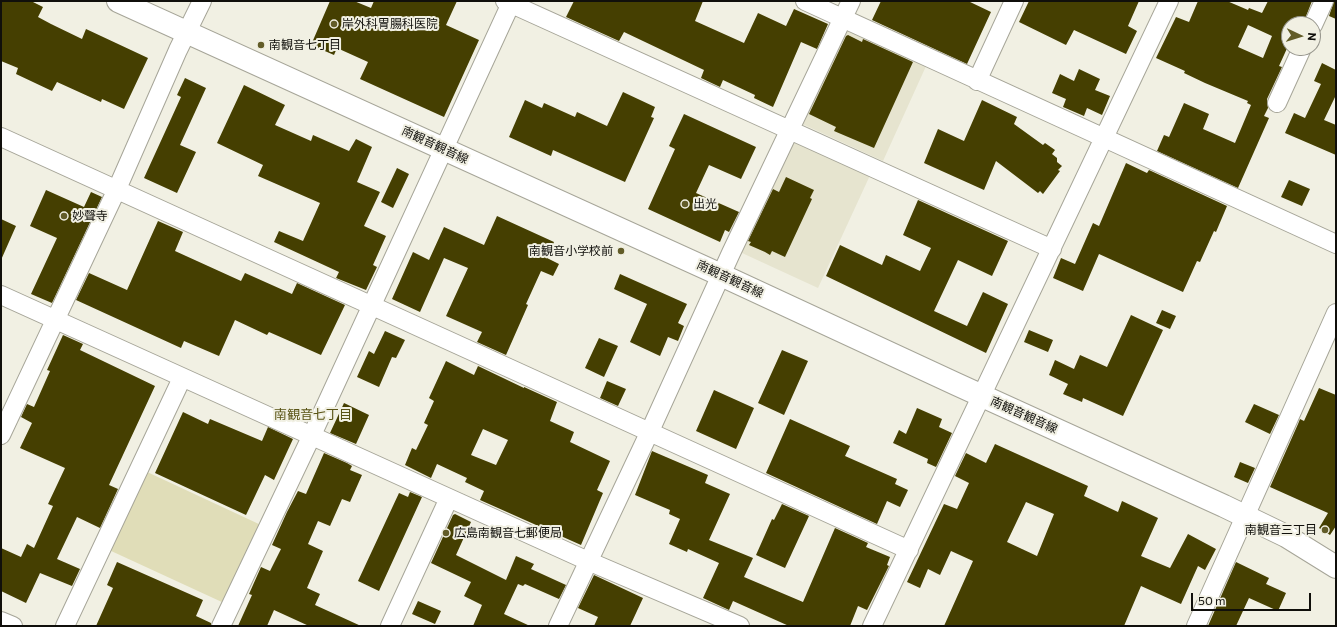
<!DOCTYPE html>
<meta charset="utf-8">
<style>
body{margin:0}
#map{position:relative;width:1337px;height:627px;overflow:hidden;background:#f1f0e3;font-family:Commissioner,sans-serif}
canvas{display:block}
.frame{position:absolute;inset:0;border:2px solid #100f0b;pointer-events:none}
.north{position:absolute;left:1281px;top:16px;width:40px;height:40px;box-sizing:border-box;background:#f1f0e3;border:1px solid #97968d;border-radius:50%;rotate:94deg;font-size:11px;font-weight:700;line-height:16px;text-align:center;color:#100f0b}
.north::after{content:'';display:block;margin:auto;width:14px;height:18px;background:#625c28;clip-path:polygon(50% 0,100% 100%,50% 72%,0 100%)}
.scale{position:absolute;left:1191px;top:593px;width:120px;height:18px;box-sizing:border-box;border:2px solid #100f0b;border-top:0;padding-left:5px;font-size:12px;line-height:14px;white-space:nowrap;color:#100f0b;-webkit-text-stroke:3px #f1f0e3;paint-order:stroke}
</style>
<div id="map">
<canvas width="1337" height="627"></canvas>
<div class="frame"></div>
<div class="north">N</div>
<div class="scale">50 m</div>
</div>
<script>
const ctx = document.querySelector('canvas').getContext('2d');
ctx.lineJoin = 'round';
function fillPath(path, color) { ctx.fillStyle = color; ctx.fill(path, 'evenodd'); }
function stroke(path, color, width, dash) { ctx.strokeStyle = color; ctx.lineWidth = width; ctx.lineCap = dash ? 'butt' : 'round'; ctx.setLineDash(dash || []); ctx.stroke(path); }
function write(font, color, halo, rows, align = 'center') {
  ctx.font = font + ' Commissioner,"Noto Sans JP",sans-serif'; ctx.lineWidth = 4; ctx.setLineDash([]); ctx.textBaseline = 'middle'; ctx.strokeStyle = halo; ctx.fillStyle = color; for (const [text, x, y, turn = 0] of rows) {
    ctx.save(); ctx.translate(x, y); ctx.rotate((+turn || 0) * Math.PI / 180); ctx.textAlign = isNaN(turn) ? turn : align; if (halo) ctx.strokeText(text, 0, 0); ctx.fillText(text, 0, 0); ctx.restore();
  }
}
fillPath(new Path2D(`
 M842 25 927 64 883 161 798 122Z
 M788 139 872 171 818 288 742 253 739 246Z`), '#e6e4cf');
fillPath(new Path2D(`
 M145 471 261 525 224 603 109 550Z`), '#e0ddb8');
fillPath(new Path2D(`
 M1 1H31L43 7 38 17 51 24 82 39 86 29 148 58 124 109 102 99 101 102 57 82 52 91 16 74 18 68 1 61Z
 M330 1H354L371 8 374 1H457L446 25 479 40 444 117 360 79 368 62 337 48 334 55 311 45Z
 M574 1H703L695 21 744 43 758 13 786 26 794 9 828 24 817 49 801 42 773 107 754 98 755 95 723 80 720 87 701 78 704 70 624 32 619 41 566 17Z
 M881 1H968L991 12 967 64 872 20Z
 M1029 1H1139L1128 26 1137 31 1126 54 1074 30 1066 45 1019 22Z
 M1198 1H1227L1248 10 1249 8 1262 13 1268 1H1312L1303 24H1289V44L1279 66 1282 67 1267 99 1268 108 1264 116 1269 118 1238 188 1157 151 1164 135 1169 137 1184 103 1209 114 1203 129 1235 143 1251 105 1247 103 1248 101 1205 83 1184 73 1185 71 1156 58 1176 17 1189 22ZM1248 25 1272 36 1263 58 1238 47Z
 M1334 1H1336V19L1329 16Z
 M848 35 862 42 863 39 913 62 874 148 834 131 836 127 809 114 846 36Z
 M1322 63 1336 70V95L1324 120 1336 125V155L1285 133 1294 113 1305 118 1321 84 1314 81Z
 M1079 69 1100 79 1095 90 1110 96 1102 115 1087 108 1084 116 1063 107 1066 99 1052 93 1060 74 1074 81Z
 M185 78 206 88 180 145 196 152 177 193 144 178 181 97 177 95Z
 M244 85 285 105 275 125 311 141 313 135 349 151 356 139 372 147 357 182 380 192 364 226 386 236 373 265 377 267 366 290 336 278 339 272 274 242 279 231 303 241 320 203 258 176 263 165 217 143Z
 M623 92 655 107 651 117 654 118 625 182 553 150 551 156 509 137 525 100 542 108 544 103 575 117 577 112 607 126Z
 M982 100 1017 117 1014 124 1043 145 1045 143 1055 150 1052 154 1057 158V162L1062 166 1058 170 1060 171 1043 194 1040 191 1038 193 996 161 984 190 924 163 938 129 964 141Z
 M684 114 756 147 741 179 709 165 696 193 739 212 729 232 725 230 720 242 648 209 675 149 669 146Z
 M1126 163 1147 173 1149 170 1227 206 1216 232 1214 231 1200 262 1197 261 1183 292 1099 254 1083 291 1053 278 1061 258 1075 264 1093 223 1099 226Z
 M397 168 409 174 393 208 381 202Z
 M786 177 814 190 810 198 812 199 785 257 772 251 770 255 765 252 749 245 751 242 748 241 773 189 779 192Z
 M1289 180 1310 189 1302 206 1281 197Z
 M46 190 84 207 91 192 102 197 52 303 31 294 57 238 30 226Z
 M918 200 1008 241 992 276 958 260 934 311 967 326 983 292 1008 304 986 353 826 276 840 245 882 265 886 255 920 271 931 248 903 235Z
 M497 216 554 242 547 258 559 264 553 276 541 271 526 304 528 305 506 355 477 342 482 332 446 316 468 268 444 258 420 312 392 299 413 252 429 260 444 227 484 245Z
 M1 219 16 226 1 260Z
 M158 221 183 232 175 251 241 281 245 273 292 294 297 283 345 305 321 355 285 339 269 332 267 335 235 320 219 356 184 341 181 348 76 300 89 273 127 290Z
 M620 274 687 304 678 323 684 326 678 341 668 337 660 356 630 342 647 304 614 289Z
 M1162 310 1176 316 1170 329 1156 323Z
 M1131 315 1163 330 1123 416 1083 398 1082 402 1063 394 1068 384 1049 375 1055 360 1074 369 1080 355 1107 367Z
 M1029 330 1053 340 1048 352 1024 342Z
 M385 331 405 340 396 358 392 357 379 387 357 377 369 351 374 354Z
 M63 335 83 344 80 350 155 386 109 485 118 489 100 528 77 517 57 559 80 569 72 586 40 573 26 603 1 591V548L21 557 27 544 34 548 53 506 48 504 65 468 20 448 32 423 21 417 27 404 34 407 50 371 47 370Z
 M599 338 618 346 604 377 585 368Z
 M782 350 808 361 784 415 758 403Z
 M446 361 474 375 478 366 524 388V387L557 402 550 421 574 432 570 442 610 461 597 490 603 493 581 545 480 500 484 491 465 482 467 478 437 464 431 478 405 465 412 448 416 450 428 425 424 423 434 401 429 398ZM483 429 508 440 496 465 471 455Z
 M607 381 626 389 618 406 600 398Z
 M1319 388 1336 395V526L1330 535 1319 528 1328 513 1270 487 1298 424 1300 419 1304 421Z
 M714 390 754 408 736 449 696 431Z
 M344 403 369 415 356 444 330 433Z
 M1254 404 1279 415 1270 434 1245 422Z
 M917 408 942 419 939 427 952 433 936 467 927 463 928 459 893 443 899 430 906 434Z
 M183 412 208 424 210 419 262 441 268 427 293 439 274 480 265 475 246 515 155 473Z
 M790 419 850 446 845 456 897 479 895 484 908 490 900 507 887 501 877 524 766 473Z
 M995 444 1088 486 1084 496 1118 512 1122 501 1158 518 1141 556 1170 568 1188 534 1216 549 1205 570 1198 566 1181 604 1141 586 1124 626H944L973 561 951 551 940 575 928 569 920 588 907 582 944 504 957 509 969 483 955 476 966 453 986 463ZM1026 502 1054 514 1037 556 1007 542Z
 M652 451 708 475 705 483 730 494 709 540 753 558 744 577 803 602 835 528 868 543 866 547 890 557 887 565 889 566 867 610 858 606 850 626H789L733 601 729 610 703 598 719 563 688 549 687 552 669 544 680 519 669 514 670 510 635 495Z
 M324 453 347 463 352 466 350 470 362 475 350 502 342 499 330 526 318 521 308 544 323 551 307 588 320 594 315 605 361 626H309L274 610 267 626H238L252 595 249 594 261 567 270 571 281 549 272 545 287 512 298 491 306 494Z
 M1240 462 1255 468 1248 483 1234 477Z
 M410 492 422 497 379 591 358 581 399 493 408 497Z
 M782 504 809 516 785 568 756 555 772 519 774 520Z
 M455 514 471 522 456 555 506 580 516 556 534 564 531 569 566 585 559 599 525 584 523 586 518 584 504 614 530 626H473L482 605 464 596 471 582 431 563 453 515Z
 M117 562 203 600 196 616 211 623V626H96L113 588 107 585Z
 M1236 562 1269 578 1266 584 1286 593 1278 611 1249 598 1236 626H1208Z
 M594 575 643 598 630 626H594L598 617 578 608Z
 M418 601 441 611 435 624 412 614Z`), '#453f01');
const minor = new Path2D(`
 M505 1 1052 249
 M805 1 1336 244
 M1313 25 1324 1
 M977 81 1014 1
 M1277 103 1302 48
 M1 137 909 550
 M1 295 588 561 740 626
 M1 435 117 189 178 50 202 1
 M1 621 13 626
 M65 626 182 378
 M221 626 312 435 512 1
 M390 626 449 498
 M558 626 650 431 731 253 851 1
 M872 626 1169 1
 M1196 626 1336 313`);
const major = new Path2D(`
 M118 1 721 275 956 384 1224 506 1286 536 1336 567`);
stroke(minor, '#a6a598', 20);
stroke(major, '#a6a598', 24);
stroke(minor, '#fff', 18);
stroke(major, '#fff', 22);
for (const [x, y, r, color] of [
 [334,24,4,"#625c28"],
 [261,45,4,"#625c28"],
 [685,204,4,"#625c28"],
 [64,216,4,"#625c28"],
 [621,251,4,"#625c28"],
 [1325,530,4,"#625c28"],
 [446,533,4,"#625c28"]
]) { const dot = new Path2D(); dot.arc(x, y, r, 0, 2 * Math.PI); ctx.fillStyle = color; ctx.fill(dot); stroke(dot, '#f1f0e3', 1.5); }
write('12px', '#100f0b', '#f1f0e3', [
 ["岸外科胃腸科医院",342,24],
 ["南観音七丁目",269,45],
 ["出光",693,204],
 ["妙聲寺",72,216],
 ["南観音小学校前",613,251,"right"],
 ["南観音三丁目",1317,530,"right"],
 ["広島南観音七郵便局",454,533]
], 'left');
write('12px', '#100f0b', '#f1f0e3', [
 ["南観音観音線",435,145,25],
 ["南観音観音線",730,279,25],
 ["南観音観音線",1024,415,24]
]);
write('13px', '#595315', '#f1f0e3', [
 ["南観音七丁目",313,415]
]);
</script>
